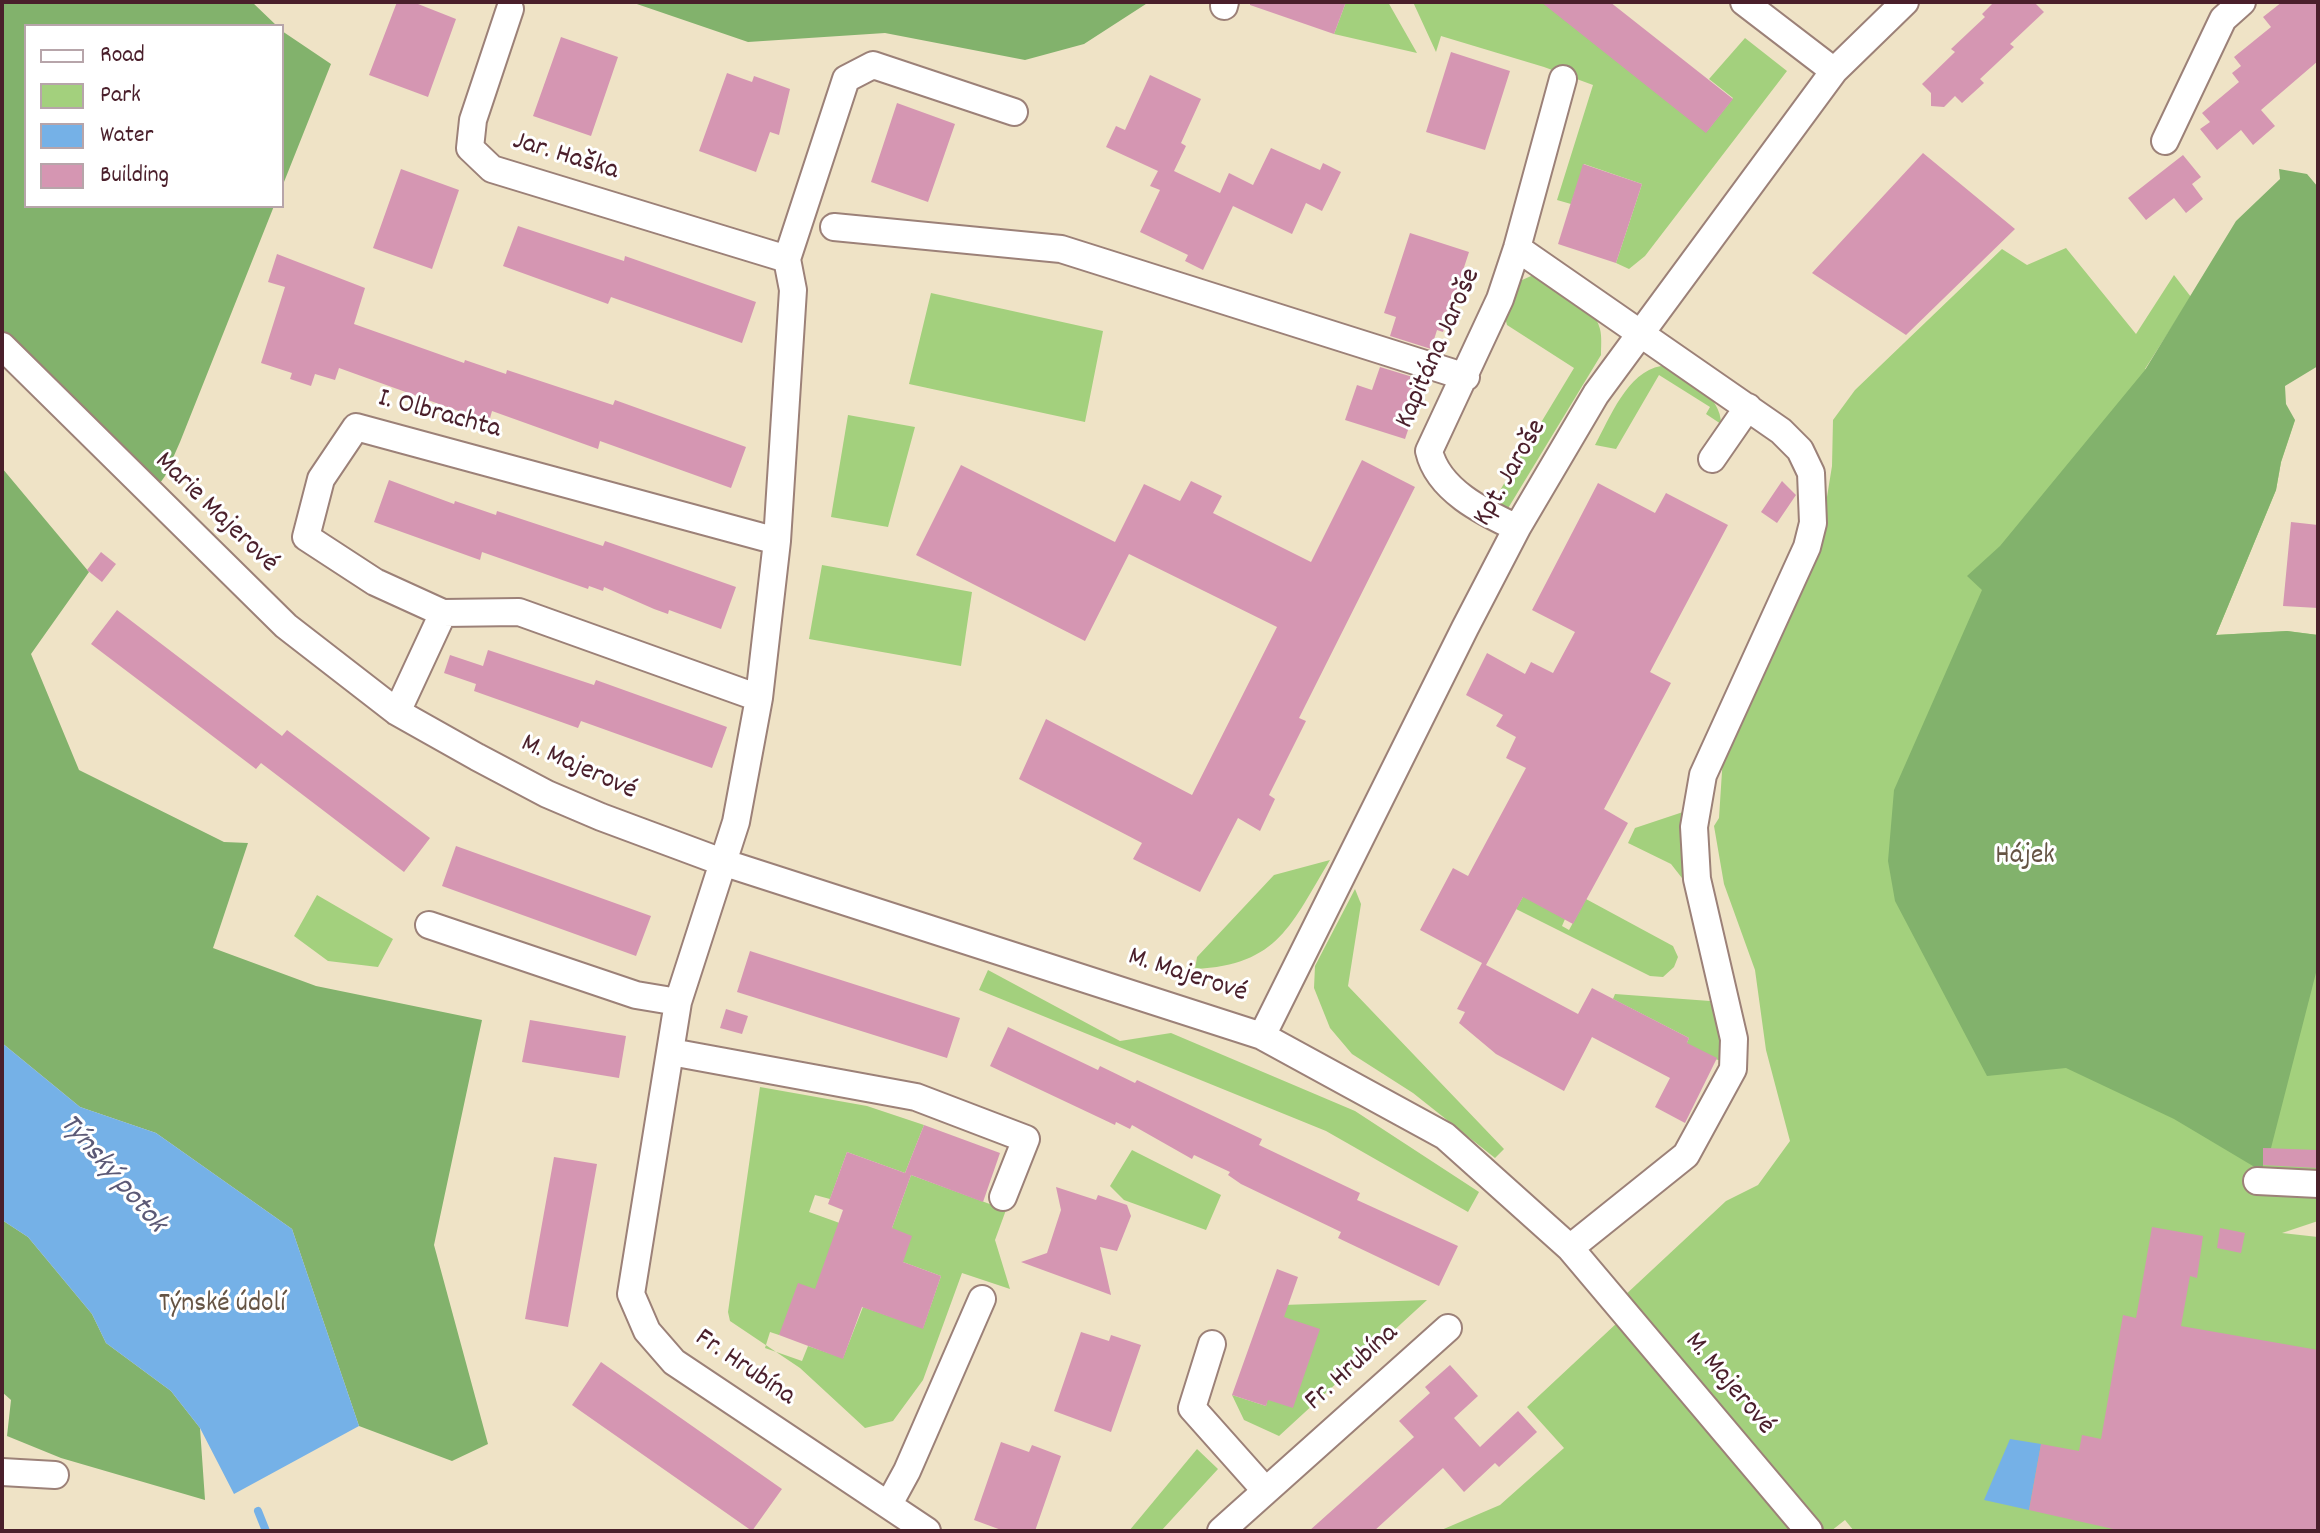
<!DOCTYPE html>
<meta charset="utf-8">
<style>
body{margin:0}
#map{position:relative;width:2320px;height:1533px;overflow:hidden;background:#efe3c6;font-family:Dekko,sans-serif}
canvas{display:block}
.frame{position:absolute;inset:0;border:4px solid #4a1f2b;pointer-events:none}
.legend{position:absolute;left:24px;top:24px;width:260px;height:184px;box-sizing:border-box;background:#fff;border:2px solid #b7a5aa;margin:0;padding:10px 14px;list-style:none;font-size:24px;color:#4a1f2b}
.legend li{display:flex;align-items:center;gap:16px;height:40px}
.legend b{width:40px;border:2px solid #b7a5aa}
</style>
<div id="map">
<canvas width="2320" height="1533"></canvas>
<div class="frame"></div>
<ul class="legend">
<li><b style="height:10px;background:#fff"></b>Road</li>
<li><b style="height:22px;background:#a3d07d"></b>Park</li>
<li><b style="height:22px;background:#75b1e7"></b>Water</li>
<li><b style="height:22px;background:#d596b2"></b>Building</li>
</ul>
</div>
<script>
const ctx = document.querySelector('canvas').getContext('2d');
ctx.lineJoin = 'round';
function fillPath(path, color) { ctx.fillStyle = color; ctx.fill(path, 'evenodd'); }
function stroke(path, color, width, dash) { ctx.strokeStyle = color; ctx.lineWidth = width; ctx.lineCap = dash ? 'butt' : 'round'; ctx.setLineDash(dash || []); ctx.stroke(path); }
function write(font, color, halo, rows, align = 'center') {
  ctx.font = font + ' Dekko,sans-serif'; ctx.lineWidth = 6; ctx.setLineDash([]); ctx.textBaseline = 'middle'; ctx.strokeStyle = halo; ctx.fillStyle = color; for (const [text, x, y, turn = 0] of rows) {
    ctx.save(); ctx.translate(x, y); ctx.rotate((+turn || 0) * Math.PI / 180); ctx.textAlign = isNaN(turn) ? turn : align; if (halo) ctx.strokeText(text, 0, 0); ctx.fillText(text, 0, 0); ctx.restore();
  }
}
fillPath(new Path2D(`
 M1346 2H1388L1417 53 1334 34Z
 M1413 2H1545L1707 131 1733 98 1709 79 1745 38 1787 71 1645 256 1629 269 1616 263 1642 184 1584 164 1571 204 1557 200 1593 85 1544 67 1441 36 1436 52Z
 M2066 248 2136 334 2174 275 2191 297 2145 369 2295 420 2281 462 2276 490 2216 635 2287 631 2318 635V1221L2282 1233 2318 1237V1531H1854L1845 1520 1831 1531H1439L1500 1505 1564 1448 1527 1407 1618 1322 1608 1311 1726 1201 1758 1185 1790 1141 1766 1050 1755 970 1724 884 1714 826 1719 818 1723 756 1820 540 1832 466 1833 420 1855 390 2002 249 2027 265Z
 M1531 276C1557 281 1593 301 1600 329 1602 337 1601 347 1601 355L1507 510 1499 501V492L1574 368 1507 325 1501 302 1511 285Z
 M931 293 1103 331 1085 422 909 384Z
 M1661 366C1685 372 1722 397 1721 424L1706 414 1710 407 1659 375 1616 449 1595 445C1610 418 1627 372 1661 366Z
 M848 415 915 427 888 527 831 517Z
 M822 565 972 592 961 666 809 639Z
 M1683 812 1689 887 1671 864 1628 843 1635 828Z
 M1330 860C1291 924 1279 965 1195 969L1197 957 1274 875Z
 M1355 889 1361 904 1348 986 1504 1149 1495 1158 1413 1093 1352 1054 1330 1028 1314 988 1315 966Z
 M317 895 393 939 378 967 328 961 294 936Z
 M1524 895 1565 919 1562 926 1569 930 1586 899 1673 946 1678 957 1674 967 1663 977 1650 976 1516 909Z
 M988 970 1120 1041 1171 1033 1355 1111 1479 1192 1468 1212 1326 1131 979 990Z
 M1615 994 1710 1001 1726 1054 1723 1061 1683 1052 1689 1038 1613 999Z
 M760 1087 867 1106 924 1125 905 1173 847 1152 830 1199 815 1195 809 1212 848 1226H886L779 1335 770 1332 765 1348 802 1361 808 1346 843 1358 863 1307 923 1328 941 1276 903 1262 892 1228 911 1175 1006 1210 995 1240 1010 1289 962 1273 923 1380 893 1421 865 1428 800 1368 730 1321 728 1312Z
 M1132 1150 1221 1195 1206 1230 1124 1200 1110 1186Z
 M1427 1300 1279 1436 1244 1420 1232 1395 1266 1406 1283 1305Z
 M1197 1449 1218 1469 1161 1531H1129Z`), '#a3d07d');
fillPath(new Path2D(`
 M2 2H252L277 26H26V206H274L180 442 165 476 151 496 2 346Z
 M631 2H1149L1084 44 1025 60 885 33 748 42Z
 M282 31 331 64 282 187Z
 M2279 169 2307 174 2318 187V366L2285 386 2286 404 2295 420 2281 462 2276 490 2216 635 2287 631 2318 635V965L2271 1148 2263 1149V1172L2174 1119 2066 1068 1987 1076 1895 901 1888 861 1894 790 1982 590 1967 576 2000 546 2145 370 2236 221 2280 179Z
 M2 468 89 572 31 654 79 770 224 842 248 843 213 948 316 986 482 1020 434 1245 488 1444 452 1461 359 1426 292 1229 156 1133 80 1107 2 1043Z
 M2 1220 28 1237 92 1314 106 1343 171 1391 200 1428 205 1500 61 1458 7 1436 11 1400 2 1392Z`), '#82b26c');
fillPath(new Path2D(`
 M2 1043 80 1107 156 1133 292 1229 359 1426 234 1494 200 1428 171 1391 106 1343 92 1314 28 1237 2 1220Z
 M2010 1439 2041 1444 2029 1510 1984 1500Z`), '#75b1e7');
stroke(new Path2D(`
 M258 1511 266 1531`), '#75b1e7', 8);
fillPath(new Path2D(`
 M397 2H413L456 19 428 97 369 75Z
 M1250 2H1346L1334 34 1250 5Z
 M1541 2H1610L1733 99 1706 133Z
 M1994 2H2034L2044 12 2010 44 2014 47 1980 79 1984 83 1962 103 1955 96 1944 107 1931 106V93L1922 84 1955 52 1951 49 1985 17 1982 14Z
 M2282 2H2318V61L2261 110 2275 126 2253 145 2241 130 2217 150 2200 129 2210 122 2202 113 2239 82 2232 73 2241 66 2234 57 2271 27 2263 17Z
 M561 37 618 57 591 136 533 116Z
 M1451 52 1510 71 1485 150 1426 132Z
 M727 73 752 82 754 76 790 89 779 135 770 132 756 172 699 151Z
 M1150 75 1201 99 1181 143 1186 146 1174 171 1220 193 1229 173 1253 185 1271 148 1320 170 1323 163 1341 172 1322 211 1306 203 1292 234 1233 206 1203 270 1185 261 1188 255 1140 232 1160 190 1150 186 1158 171 1106 147 1116 126 1125 130Z
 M897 103 955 124 928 202 871 182Z
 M1923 153 2015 229 1906 335 1812 273Z
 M2183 155 2201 177 2192 184 2203 199 2186 213 2174 198 2146 220 2128 198Z
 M1583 164 1642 184 1616 263 1558 244Z
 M401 169 459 190 432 269 373 248Z
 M518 226 624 261 625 256 756 302 742 343 611 297 608 304 503 266Z
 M1410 233 1469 252 1443 332 1437 330 1431 349 1390 336 1396 317 1384 313Z
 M277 254 365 288 354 324 464 363 465 360 506 374 507 370 613 405 615 400 746 447 731 488 600 441 598 449 492 411 489 422 339 368 335 380 315 374 311 386 290 379 292 373 261 363 285 287 268 282Z
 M1380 367 1416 378 1404 415 1412 418 1405 439 1345 420 1357 385 1372 390Z
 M1362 460 1415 487 1299 718 1306 721 1269 795 1275 799 1260 831 1238 818 1200 892 1133 859 1142 843 1019 779 1046 719 1192 795 1277 627 1129 554 1085 641 916 555 961 465 1115 542 1144 484 1180 501 1191 481 1222 496 1213 513 1311 562Z
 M389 480 454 504 455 501 496 515 497 511 603 546 605 541 736 587 721 629 669 610 668 614 654 609 604 587 603 591 589 586 588 589 482 552 480 560 374 522Z
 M1782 481 1796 495 1777 523 1761 512Z
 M1598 483 1655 513 1666 493 1728 525 1650 672 1671 683 1604 809 1628 823 1573 924 1523 897 1486 965 1578 1014 1592 988 1689 1038 1687 1043 1717 1058 1685 1123 1655 1107 1670 1078 1592 1037 1564 1091 1496 1054 1459 1023 1465 1012 1457 1009 1482 963 1420 930 1453 868 1468 876 1526 768 1506 758 1516 737 1496 726 1503 715 1466 695 1487 653 1525 674 1531 662 1553 673 1575 632 1532 610Z
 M2291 522 2318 525V608L2283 606Z
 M101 552 116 564 102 582 87 570Z
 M117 610 282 736 287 730 430 838 404 872 261 763 256 769 91 644Z
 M488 650 594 685 596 680 727 727 712 768 581 721 578 728 474 691 476 684 444 673 450 655 483 666Z
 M456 846 651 916 636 956 442 886Z
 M750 951 960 1018 947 1058 737 992Z
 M726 1009 748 1016 742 1034 720 1028Z
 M530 1020 626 1036 619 1078 522 1062Z
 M1008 1027 1098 1070 1100 1066 1135 1083 1137 1080 1262 1139 1259 1145 1360 1193 1357 1200 1458 1246 1439 1286 1338 1238 1341 1232 1241 1184 1228 1175 1230 1172 1194 1155 1192 1159 1132 1125 1130 1129 1116 1122 1115 1125 990 1066Z
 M924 1125 1000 1153 983 1202 911 1175 892 1228 912 1236 903 1262 941 1276 923 1329 862 1307 843 1359 779 1335 798 1283 815 1289 843 1210 828 1204 847 1152 905 1173Z
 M2263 1148 2318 1150V1168L2263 1165Z
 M554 1157 597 1164 568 1327 525 1319Z
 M1056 1187 1096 1200 1098 1195 1127 1205 1131 1216 1117 1251 1100 1247 1111 1295 1021 1262 1047 1253 1061 1210Z
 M2152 1227 2203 1236 2197 1278 2190 1276 2181 1326 2318 1350V1531H2122L2029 1510 2041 1444 2079 1451 2082 1435 2101 1439 2123 1315 2136 1318Z
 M2220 1228 2245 1233 2241 1253 2217 1248Z
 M1277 1269 1298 1277 1284 1317 1320 1329 1293 1408 1268 1400 1266 1406 1232 1395Z
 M1081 1332 1109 1341 1111 1335 1141 1345 1111 1432 1054 1411Z
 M601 1362 782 1489 752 1531 572 1405Z
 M1450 1365 1478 1396 1454 1418 1480 1447 1518 1411 1537 1432 1499 1467 1495 1463 1464 1492 1443 1468 1374 1531H1309L1414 1437 1399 1421 1430 1393 1425 1387Z
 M1001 1442 1029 1452 1032 1445 1061 1456 1035 1531H1004L974 1520Z`), '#d596b2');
const minor = new Path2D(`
 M1744 2 1834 71
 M1224 6 1225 2
 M510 9 473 120 470 148 492 169 787 259
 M2165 141 2223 19 2242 2
 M834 227 1061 249 1466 377
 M1517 248 1781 431 1800 450 1811 473 1813 523 1807 547 1703 775 1694 827 1697 879 1734 1039 1733 1069 1686 1155 1570 1248
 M2 346 286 626 397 712 477 757 547 794 601 817 722 862 1262 1036 1445 1136 1570 1248 1809 1531
 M1712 459 1748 407
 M1517 528C1483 512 1438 490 1429 451L1500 299 1517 248 1563 79
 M443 613 375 582 306 537 321 479 356 427 777 541
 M397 712 443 613 519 612 759 698
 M429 925 636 995 678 1002
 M1262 1036 1465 628 1517 528 1596 394 1834 71 1905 2
 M671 1052 916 1097 1026 1139 1003 1197
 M2257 1181 2318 1184
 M1212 1344 1192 1408 1265 1490
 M2 1472 55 1475
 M889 1504 907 1471 982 1299
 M927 1531 674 1362 647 1331 631 1294 678 1002 736 822 759 698 777 541 793 290 787 259 846 79 873 65 1014 112
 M1221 1531 1448 1328`);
stroke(minor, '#9c8178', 30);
stroke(minor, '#fff', 26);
write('28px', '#4a1f2b', '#fff', [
 ["Jar. Haška",565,158,17],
 ["Kapitána Jaroše",1440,349,-66],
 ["I. Olbrachta",439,416,15],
 ["Kpt. Jaroše",1512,474,-60],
 ["Marie Majerové",215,514,44],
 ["M. Majerové",578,769,24],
 ["M. Majerové",1187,977,18],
 ["Fr. Hrubína",744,1369,34],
 ["Fr. Hrubína",1353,1369,-42],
 ["M. Majerové",1728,1385,50]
]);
write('28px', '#655444', '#fff', [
 ["Hájek",2025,858],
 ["Týnské údolí",222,1306]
]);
write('italic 30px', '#5b5976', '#fff', [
 ["Týnský potok",111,1175,49]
]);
</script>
